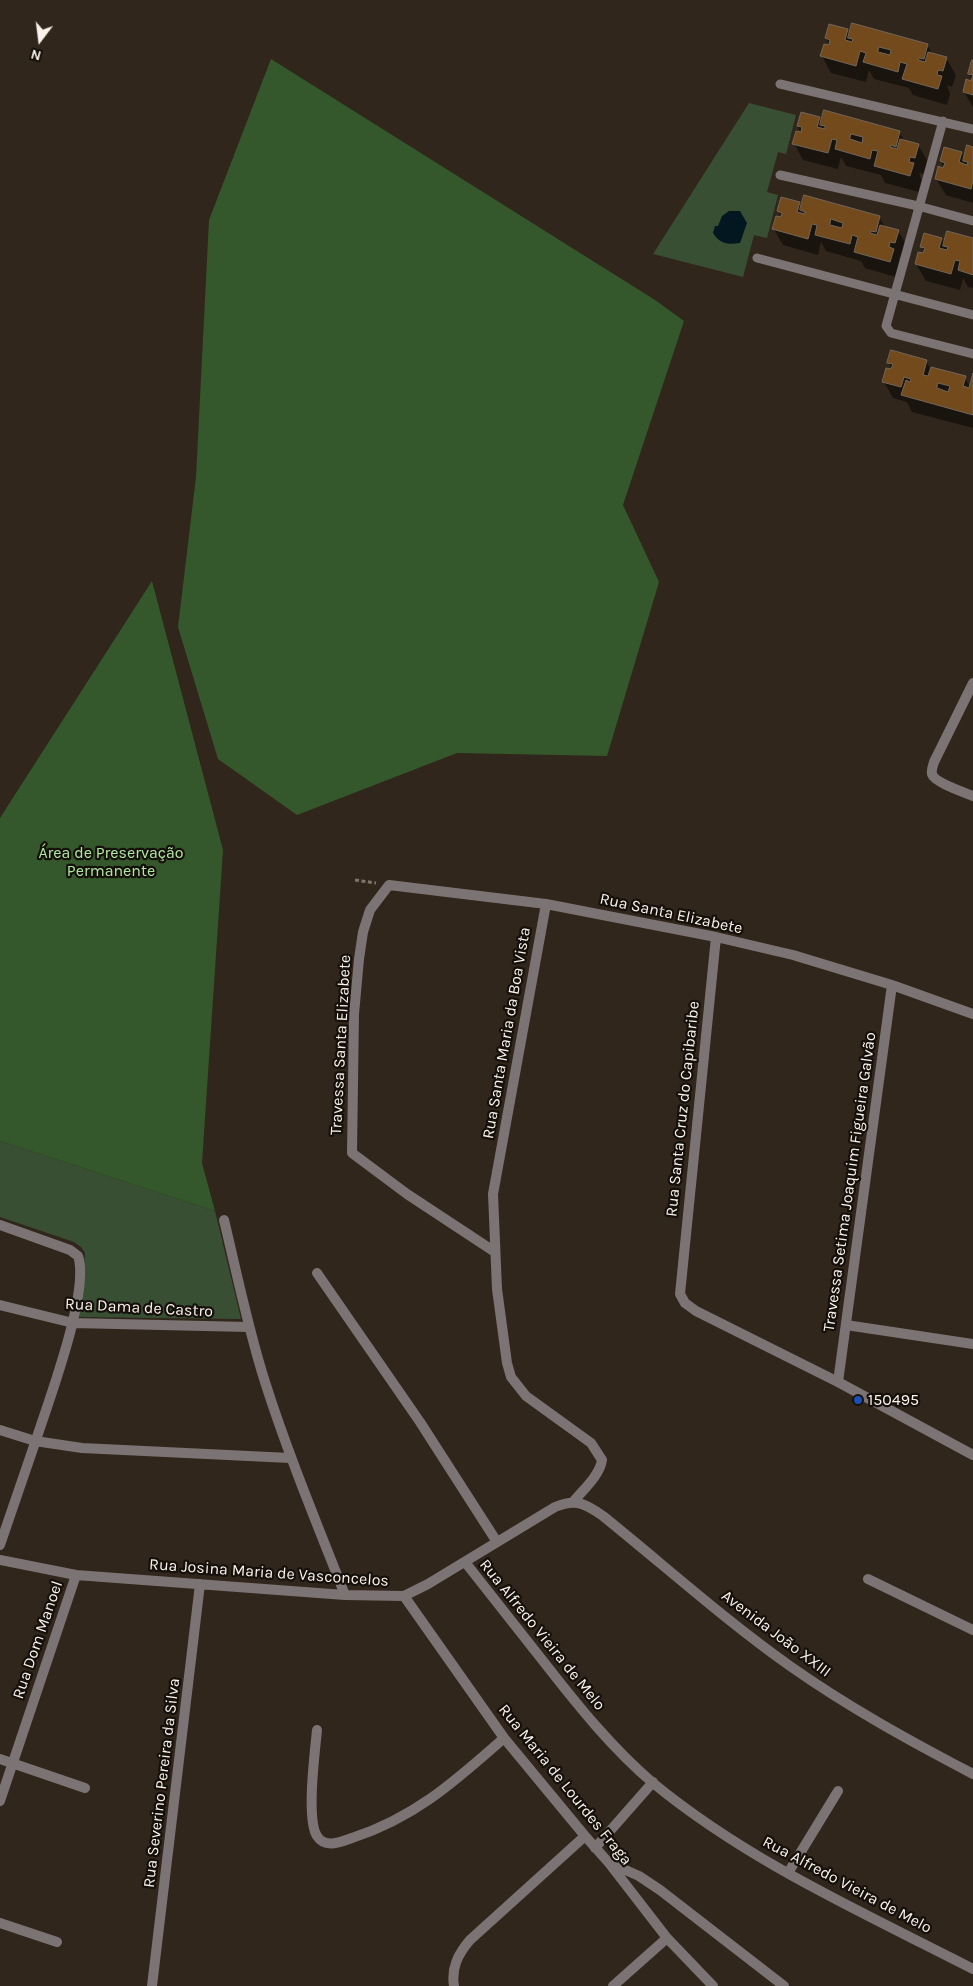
<!DOCTYPE html>
<meta charset="utf-8">
<style>
body{margin:0}
#map{position:relative;width:973px;height:1986px;overflow:hidden;background:#31261b;font-family:Karla,sans-serif}
canvas{display:block}
.north{position:absolute;left:15px;top:15px;width:50px;height:50px;-webkit-text-stroke:4px #15100b;paint-order:stroke;rotate:195deg;font-size:14px;font-weight:700;line-height:20px;text-align:center;color:#faf2eb}
.north::after{content:'';display:block;margin:auto;width:18px;height:22px;background:#faf2eb;clip-path:polygon(50% 0,100% 100%,50% 72%,0 100%)}
</style>
<div id="map">
<canvas width="973" height="1986"></canvas>
<div class="north">N</div>
</div>
<script>
const ctx = document.querySelector('canvas').getContext('2d');
ctx.lineJoin = 'round';
function fillPath(path, color) { ctx.fillStyle = color; ctx.fill(path, 'evenodd'); }
function stroke(path, color, width, dash) { ctx.strokeStyle = color; ctx.lineWidth = width; ctx.lineCap = dash ? 'butt' : 'round'; ctx.setLineDash(dash || []); ctx.stroke(path); }
function write(font, color, halo, rows, align = 'center') {
  ctx.font = font + ' Karla,sans-serif'; ctx.lineWidth = 4.5; ctx.setLineDash([]); ctx.textBaseline = 'middle'; ctx.strokeStyle = halo; ctx.fillStyle = color; for (const [text, x, y, turn = 0] of rows) {
    ctx.save(); ctx.translate(x, y); ctx.rotate((+turn || 0) * Math.PI / 180); ctx.textAlign = isNaN(turn) ? turn : align; if (halo) ctx.strokeText(text, 0, 0); ctx.fillText(text, 0, 0); ctx.restore();
  }
}
fillPath(new Path2D(`
 M749 103 796 115 786 154 778 152 767 192 778 195 767 238 754 235 743 277 653 254Z
 M0 1141 215 1211 241 1319 79 1317 85 1253 81 1247 74 1242 0 1217Z`), '#394f34');
fillPath(new Path2D(`
 M271 59 655 300 684 321 623 505 659 582 607 756 457 753 297 815 218 759 178 627 196 477 209 220Z
 M152 581 223 850 202 1163 215 1211 0 1141V818Z`), '#34582b');
fillPath(new Path2D(`
 M729 211H740L747 223 740 243C728 245 720 244 713 233L715 226H718L722 216Z`), '#031720');
fillPath(new Path2D(`
 M847 31 850 36 927 45 933 55 946 58 956 75 952 87 947 85 950 94 947 105 913 95 909 88 874 79 869 70 866 82 831 73 822 56 830 45 826 38Z
 M973 62V107L964 92 973 82 969 74Z
 M819 118 822 123 899 132 905 142 918 145 928 162 924 174 919 173 922 181 919 192 885 183 881 175 846 166 841 157 838 169 803 160 794 143 801 134 798 126Z
 M973 148V203L946 195 936 179 944 169 941 161 962 153 965 159Z
 M799 203 802 209 879 217 885 227 898 231 908 247 904 259 899 258 902 266 899 278 865 268 861 261 826 251 821 242 818 255 783 245 774 229 782 217 778 211Z
 M942 239 945 244 973 239V288L968 287 963 278 960 290 926 281 916 264 925 253 921 246Z
 M926 361 930 368 965 378 970 387 973 378V428L912 412 907 402 893 398 884 382 892 369 889 363Z`), '#0007');
const building = new Path2D(`
 M852 23 928 44 924 59 919 58 918 60 925 62 928 52 947 57 943 71 938 70 937 75 942 76 938 89 902 79 907 64 900 62 898 72 863 62 866 53 860 51 856 66 820 56 824 44 829 45 830 40 825 38 829 24 848 29 845 40 852 42 853 39 848 38ZM879 47 891 50 890 55 878 52Z
 M972 60H973V95L963 92 966 79 971 81 973 75 968 74Z
 M824 110 900 131 896 147 891 145 890 147 897 149 900 139 919 144 915 158 910 157 909 162 914 163 910 176 874 166 878 151 872 150 870 159 835 149 837 140 832 139 828 153 792 144 796 131 801 132 802 127 797 126 801 112 820 117 817 127 825 129V126L820 125ZM851 134 863 137 862 143 850 139Z
 M967 145 973 147V181L971 189 935 179 938 166 943 168 945 163 940 161 944 147 962 152 959 162 967 165 968 162 963 161Z
 M804 195 880 216 876 232 871 231 870 233 877 235 880 225 899 230 895 243 890 242 889 247 894 249 890 262 854 252 858 237 852 235 850 244 815 235 817 225 812 224 808 239 772 229 776 216 781 217 782 213 777 211 781 197 800 202 797 212 805 214V212L800 210ZM831 219 843 223 842 228 830 225Z
 M947 231 973 238V275L958 270 960 261 955 260 951 274 915 264 918 252 923 253 925 248 920 247 924 233 942 238 939 248 947 250 948 247 943 246Z
 M891 350 927 360 923 375 928 376 931 367 966 376 963 386 969 388 973 373V415L901 395 906 380 910 382 911 379 904 377 901 387 882 382 886 368 891 369 893 364 887 363ZM938 383 950 386 948 392 937 388Z`);
fillPath(building, '#724a1b');
stroke(building, '#73665a', 1);
stroke(new Path2D(`
 M355 880 376 883`), '#7f756c', 3, [4, 2.5]);
stroke(new Path2D(`
 M780 84 973 129
 M943 121 886 326 891 333 973 354
 M780 175 918 206 973 221
 M757 258 973 315`), '#7c7374', 9);
stroke(new Path2D(`
 M973 683 934 762C933 765 931 770 932 774 934 782 965 793 973 796
 M546 904 493 1194 497 1289 507 1363 511 1377 526 1396 591 1443 602 1460C600 1475 583 1490 573 1502
 M716 937 680 1294 685 1303 696 1311 838 1382 973 1455
 M224 1220C237 1274 248 1329 265 1382 288 1454 317 1524 345 1595
 M0 1225 70 1250 78 1256C90 1291 49 1400 37 1437 25 1473 12 1509 0 1545
 M495 1252 407 1194 352 1153 354 1014 359 959 363 932 370 910 389 885 546 904 716 937 793 955 892 985 973 1014
 M317 1273 420 1422 497 1542
 M0 1305 73 1323 249 1327
 M846 1325 973 1344
 M838 1382 892 985
 M0 1430 35 1441 82 1448 290 1458
 M0 1560 76 1575 345 1595 404 1596 428 1584 555 1507C576 1498 586 1504 603 1516 665 1566 725 1620 790 1666 848 1707 910 1741 973 1774
 M465 1562C492 1596 519 1631 547 1666 579 1707 613 1749 653 1783 749 1862 864 1913 973 1969
 M868 1579 973 1630
 M404 1596 504 1738 585 1836 609 1863 667 1938 713 1986
 M317 1730C315 1752 306 1819 317 1836 325 1849 341 1842 352 1838 416 1817 455 1781 504 1738
 M0 1759 85 1788
 M0 1801 76 1575
 M595 1848 653 1782
 M612 1864 639 1876 660 1890 784 1986
 M788 1873 838 1791
 M0 1923 57 1942
 M152 1986 200 1584
 M454 1986C451 1968 458 1954 470 1940L585 1836
 M613 1986 667 1938`), '#7c7374', 10);
for (const [x, y, r, color] of [
 [858,1400,5,"#1a4fb4"]
]) { const dot = new Path2D(); dot.arc(x, y, r, 0, 2 * Math.PI); ctx.fillStyle = color; ctx.fill(dot); stroke(dot, '#15100b', 2); }
write('16px', '#afe8a1', '#15100b', [
 ["Área de Preservação",111,853],
 ["Permanente",111,871]
]);
write('16px', '#faf2eb', '#15100b', [
 ["Rua Santa Elizabete",671,914,12],
 ["Rua Santa Maria da Boa Vista",507,1033,-80],
 ["Travessa Santa Elizabete",341,1045,-87],
 ["Rua Santa Cruz do Capibaribe",683,1109,-84],
 ["Travessa Setima Joaquim Figueira Galvão",850,1182,-82],
 ["Rua Dama de Castro",139,1308,3],
 ["Rua Josina Maria de Vasconcelos",269,1573,4],
 ["Avenida João XXIII",776,1634,37],
 ["Rua Alfredo Vieira de Melo",542,1635,51],
 ["Rua Dom Manoel",38,1640,-71],
 ["Rua Severino Pereira da Silva",162,1783,-83],
 ["Rua Maria de Lourdes Fraga",565,1785,51],
 ["Rua Alfredo Vieira de Melo",847,1885,28]
]);
write('16px', '#faf2eb', '#15100b', [
 ["150495",868,1400]
], 'left');
</script>
